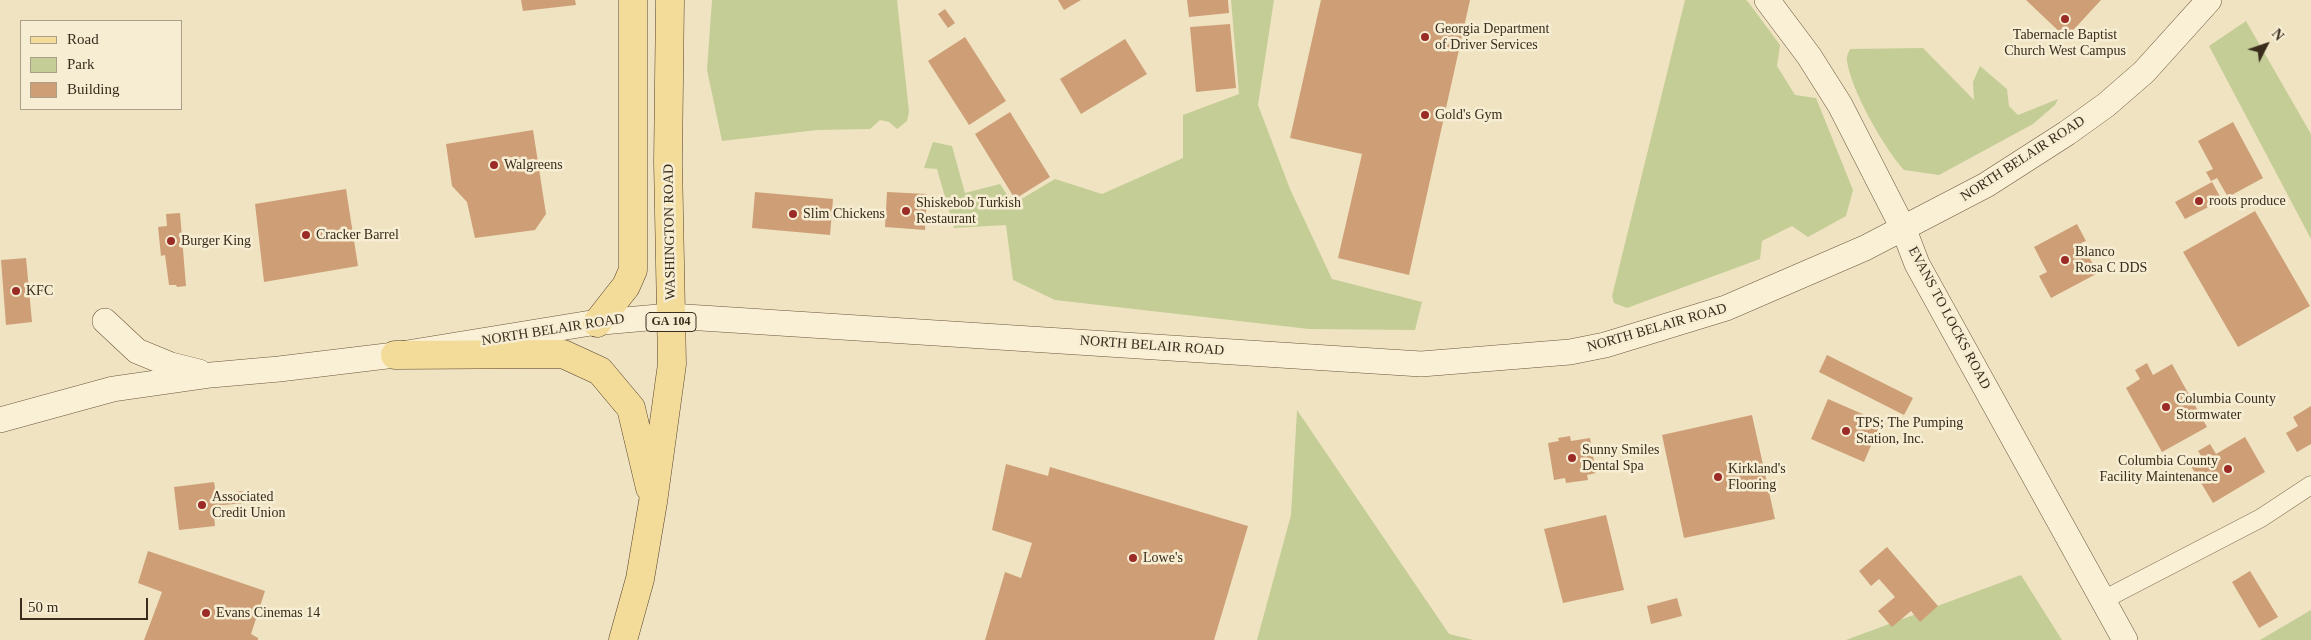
<!DOCTYPE html>
<style>
body{margin:0}
#map{position:relative;width:2311px;height:640px;overflow:hidden;background:#efe3c2;font-family:Georgia,serif}
canvas{display:block}
.legend{position:absolute;left:20px;top:20px;width:162px;height:90px;box-sizing:border-box;background:#f6edd2;border:1px solid #aaa08a;margin:0;padding:6px 9px;list-style:none;font-size:15px;color:#392c1d}
.legend li{display:flex;align-items:center;gap:10px;height:25px}
.legend b{width:25px;border:1px solid #aaa08a}
.north{position:absolute;left:2241px;top:20px;width:50px;height:50px;-webkit-text-stroke:4px #f6edd2;paint-order:stroke;rotate:49deg;font-size:14px;font-weight:700;line-height:20px;text-align:center;color:#392c1d}
.north::after{content:'';display:block;margin:auto;width:18px;height:22px;background:#392c1d;clip-path:polygon(50% 0,100% 100%,50% 72%,0 100%)}
.scale{position:absolute;left:20px;top:598px;width:128px;height:22px;box-sizing:border-box;border:2px solid #392c1d;border-top:0;padding-left:6px;font-size:15px;line-height:18px;white-space:nowrap;color:#392c1d;-webkit-text-stroke:4px #f6edd2;paint-order:stroke}
</style>
<div id="map">
<canvas width="2311" height="640"></canvas>
<ul class="legend">
<li><b style="height:6px;background:#f3db99"></b>Road</li>
<li><b style="height:14px;background:#c5cd96"></b>Park</li>
<li><b style="height:14px;background:#ce9f77"></b>Building</li>
</ul>
<div class="north">N</div>
<div class="scale">50 m</div>
</div>
<script>
const ctx = document.querySelector('canvas').getContext('2d');
ctx.lineJoin = 'round';
function fillPath(path, color) { ctx.fillStyle = color; ctx.fill(path, 'evenodd'); }
function stroke(path, color, width, dash) { ctx.strokeStyle = color; ctx.lineWidth = width; ctx.lineCap = dash ? 'butt' : 'round'; ctx.setLineDash(dash || []); ctx.stroke(path); }
function write(font, color, halo, rows, align = 'center') {
  ctx.font = font + ' Georgia,serif'; ctx.lineWidth = 5; ctx.setLineDash([]); ctx.textBaseline = 'middle'; ctx.strokeStyle = halo; ctx.fillStyle = color; for (const [text, x, y, turn = 0] of rows) {
    ctx.save(); ctx.translate(x, y); ctx.rotate((+turn || 0) * Math.PI / 180); ctx.textAlign = isNaN(turn) ? turn : align; if (halo) ctx.strokeText(text, 0, 0); ctx.fillText(text, 0, 0); ctx.restore();
  }
}
fillPath(new Path2D(`
 M712 0H897L909 112 907 121 897 129 889 122 880 120 870 129 817 130 722 141 707 70Z
 M1231 0H1274L1258 105 1290 189 1332 279 1422 302 1415 330 1309 329 1055 300 1013 280 1006 225 954 228 937 169 924 168 933 142 952 146 965 193 1000 184 1013 204 1055 179 1102 194 1183 158V115L1239 94Z
 M1685 0H1746L1749 3 1780 45 1777 66 1795 95 1816 98 1853 190 1846 216 1808 237 1792 226 1762 241 1760 259 1627 308 1614 303 1612 296Z
 M2246 21 2311 134V239L2209 46Z
 M1923 48 1974 100 1973 82 1980 66 2007 89 2009 106 2018 115 2058 99 2055 105 2033 124 1939 175 1904 170C1884 148 1851 90 1847 61 1846 57 1848 53 1850 49Z
 M1297 410 1449 634 1473 640H1257L1291 515Z
 M2021 575 2062 640H1846Z
 M2311 610V640H2260Z`), '#c5cd96');
fillPath(new Path2D(`
 M521 0H575L576 5 523 11Z
 M1058 0H1081L1064 10Z
 M1187 0H1228L1229 13 1189 17Z
 M1321 0H1470L1409 275 1338 258 1362 154 1290 138Z
 M2026 0H2101L2066 38Z
 M945 9 955 23 948 28 938 14Z
 M1230 24 1236 88 1196 92 1190 27Z
 M965 37 1006 101 969 125 928 61Z
 M1125 39 1147 74 1081 114 1060 79Z
 M1010 112 1050 177 1015 199 975 134Z
 M2233 122 2263 178 2228 197 2217 178 2211 181 2206 172 2213 169 2198 141Z
 M533 130 546 214 535 230 475 238 467 202 452 186 446 144Z
 M2212 182 2222 200 2185 219 2175 202Z
 M346 189 358 266 264 282 255 204Z
 M755 192 833 199 830 235 752 228Z
 M887 192 927 194 925 230 885 227Z
 M2255 211 2310 306 2238 347 2183 252Z
 M180 213 186 286 177 287 176 285H169L165 255 161 256 158 227 167 226 166 214Z
 M2077 224 2086 241 2081 243 2098 273 2051 298 2039 276 2047 272 2034 247Z
 M26 258 32 322 6 325 1 260Z
 M1827 355 1913 398 1904 415 1819 372Z
 M2147 363 2153 375 2172 364 2207 427 2162 452 2126 388 2140 379 2135 370Z
 M1828 399 1881 422 1864 462 1811 439Z
 M2311 406V444L2297 452 2286 433 2298 426 2293 417Z
 M1752 415 1775 519 1684 538 1662 435Z
 M1570 436 1571 441 1590 438 1596 473 1587 475 1588 480 1566 483 1565 478 1554 480 1548 443 1559 441 1558 438Z
 M2245 437 2265 472 2213 503 2191 466 2203 459 2198 451 2210 444 2216 454Z
 M1006 464 1048 476 1050 467 1248 526 1214 640H985L1005 572 1021 578 1032 543 992 530Z
 M214 482 216 494 243 491 245 503 213 506 215 526 179 530 174 487Z
 M1606 515 1624 590 1563 603 1544 529Z
 M1887 547 1938 606 1920 622 1911 611 1892 627 1878 611 1895 597 1879 579 1871 586 1859 571Z
 M148 551 265 591 251 634 258 638V640H144L162 592 138 583Z
 M2250 571 2278 617 2259 628 2232 582Z
 M1677 598 1682 616 1651 624 1647 606Z`), '#ce9f77');
const street = new Path2D(`
 M2103 600 2261 518 2311 485`);
const secondary = new Path2D(`
 M1767 0 1809 56 1840 105 1904 230 1917 264 2125 640
 M105 321 137 351 171 365 199 372
 M0 420 113 389 211 375 279 369 395 355 591 323 670 316 1421 364 1570 352 1605 345 1726 308 1865 248 1986 185 2067 133 2106 105 2144 72 2209 0`);
const primary = new Path2D(`
 M597 323 626 286 633 270V0
 M395 355 563 354 600 371 631 408 650 488
 M623 640 640 579 653 502 672 364 668 162 670 0`);
stroke(street, '#897459', 19);
stroke(secondary, '#6b553c', 26);
stroke(primary, '#57422d', 29);
stroke(street, '#faf0d5', 18);
stroke(secondary, '#faf0d5', 25);
stroke(primary, '#f3db99', 28);
for (const [x, y, r, color] of [
 [2065,19,5,"#9a2b27"],
 [1425,37,5,"#9a2b27"],
 [1425,115,5,"#9a2b27"],
 [494,165,5,"#9a2b27"],
 [2199,201,5,"#9a2b27"],
 [906,211,5,"#9a2b27"],
 [793,214,5,"#9a2b27"],
 [306,235,5,"#9a2b27"],
 [171,241,5,"#9a2b27"],
 [2065,260,5,"#9a2b27"],
 [16,291,5,"#9a2b27"],
 [2166,407,5,"#9a2b27"],
 [1846,431,5,"#9a2b27"],
 [1572,458,5,"#9a2b27"],
 [2228,469,5,"#9a2b27"],
 [1718,477,5,"#9a2b27"],
 [202,505,5,"#9a2b27"],
 [1133,558,5,"#9a2b27"],
 [206,613,5,"#9a2b27"]
]) { const dot = new Path2D(); dot.arc(x, y, r, 0, 2 * Math.PI); ctx.fillStyle = color; ctx.fill(dot); stroke(dot, '#f6edd2', 2); }
for (const [x, y, w] of [
 [671,322,50]
]) { const box = new Path2D(); box.roundRect(x - w / 2, y - 9.5, w, 19, 4); ctx.fillStyle = '#f6edd2'; ctx.fill(box); stroke(box, '#392c1d', 1); }
write('bold 12px', '#392c1d', null, [
 ["GA 104",671,322]
]);
write('14px', '#392c1d', '#f6edd2', [
 ["Georgia Department",1435,29],
 ["of Driver Services",1435,45],
 ["Tabernacle Baptist",2065,35,"center"],
 ["Church West Campus",2065,51,"center"],
 ["Gold's Gym",1435,115],
 ["Walgreens",504,165],
 ["roots produce",2209,201],
 ["Shiskebob Turkish",916,203],
 ["Restaurant",916,219],
 ["Slim Chickens",803,214],
 ["Cracker Barrel",316,235],
 ["Burger King",181,241],
 ["Blanco",2075,252],
 ["Rosa C DDS",2075,268],
 ["KFC",26,291],
 ["Columbia County",2176,399],
 ["Stormwater",2176,415],
 ["TPS; The Pumping",1856,423],
 ["Station, Inc.",1856,439],
 ["Sunny Smiles",1582,450],
 ["Dental Spa",1582,466],
 ["Columbia County",2218,461,"right"],
 ["Facility Maintenance",2218,477,"right"],
 ["Kirkland's",1728,469],
 ["Flooring",1728,485],
 ["Associated",212,497],
 ["Credit Union",212,513],
 ["Lowe's",1143,558],
 ["Evans Cinemas 14",216,613]
], 'left');
write('14px', '#392c1d', '#f6edd2', [
 ["NORTH BELAIR ROAD",2023,159,-33],
 ["WASHINGTON ROAD",670,232,-91],
 ["EVANS TO LOCKS ROAD",1949,318,62],
 ["NORTH BELAIR ROAD",1657,328,-16],
 ["NORTH BELAIR ROAD",553,330,-9],
 ["NORTH BELAIR ROAD",1152,346,4]
]);
</script>
